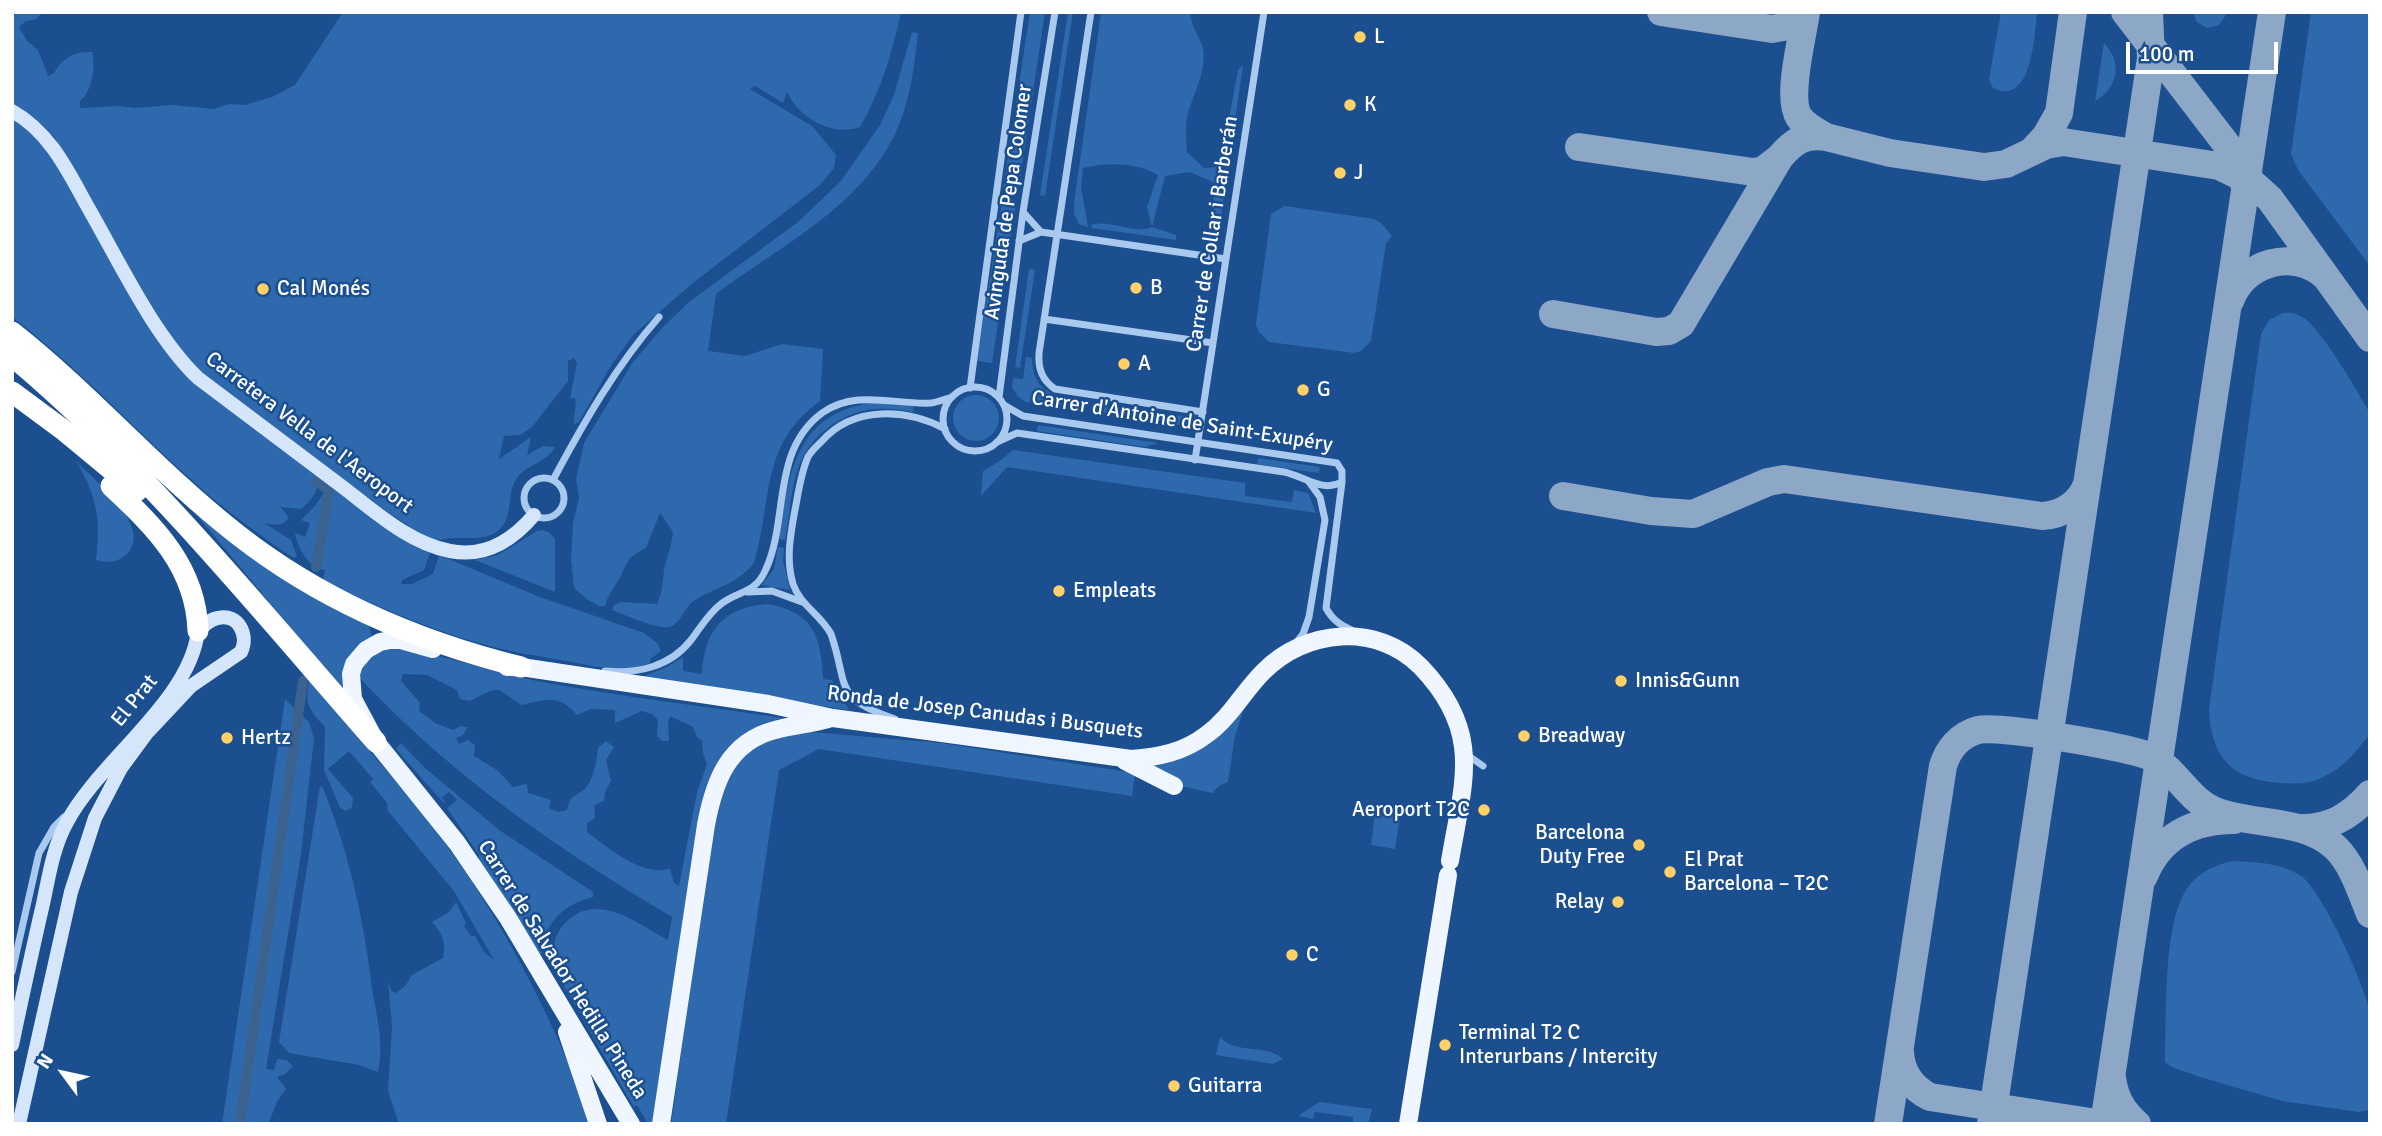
<!DOCTYPE html>
<meta charset="utf-8">
<style>
body{margin:0}
#map{position:relative;width:2382px;height:1136px;overflow:hidden;background:#1b4f8f;font-family:Signika,sans-serif}
canvas{display:block}
.frame{position:absolute;inset:0;border:14px solid #fff;pointer-events:none}
.north{position:absolute;left:28px;top:1038px;width:70px;height:70px;-webkit-text-stroke:5px #1b4f8f;paint-order:stroke;rotate:303deg;font-size:19px;font-weight:700;line-height:28px;text-align:center;color:#fff}
.north::after{content:'';display:block;margin:auto;width:24px;height:32px;background:#fff;clip-path:polygon(50% 0,100% 100%,50% 72%,0 100%)}
.scale{position:absolute;left:2126px;top:42px;width:152px;height:32px;box-sizing:border-box;border:4px solid #fff;border-top:0;padding-left:9px;font-size:21px;line-height:24px;white-space:nowrap;color:#fff;-webkit-text-stroke:5px #1b4f8f;paint-order:stroke}
</style>
<div id="map">
<canvas width="2382" height="1136"></canvas>
<div class="frame"></div>
<div class="north">N</div>
<div class="scale">100 m</div>
</div>
<script>
const ctx = document.querySelector('canvas').getContext('2d');
ctx.lineJoin = 'round';
function fillPath(path, color) { ctx.fillStyle = color; ctx.fill(path, 'evenodd'); }
function stroke(path, color, width, dash) { ctx.strokeStyle = color; ctx.lineWidth = width; ctx.lineCap = dash ? 'butt' : 'round'; ctx.setLineDash(dash || []); ctx.stroke(path); }
function write(font, color, halo, rows, align = 'center') {
  ctx.font = font + ' Signika,sans-serif'; ctx.lineWidth = 5; ctx.setLineDash([]); ctx.textBaseline = 'middle'; ctx.strokeStyle = halo; ctx.fillStyle = color; for (const [text, x, y, turn = 0] of rows) {
    ctx.save(); ctx.translate(x, y); ctx.rotate((+turn || 0) * Math.PI / 180); ctx.textAlign = isNaN(turn) ? turn : align; if (halo) ctx.strokeText(text, 0, 0); ctx.fillText(text, 0, 0); ctx.restore();
  }
}
fillPath(new Path2D(`
 M22 12H42L37 19 26 21 19 27 27 41 38 50 48 76 54 73C62 58 74 51 92 52 96 67 92 91 80 101V108L117 106 135 108 172 105 214 109 229 104 245 105 272 97 295 85 343 12H901C892 54 881 90 860 127 832 137 799 118 787 92L783 103 755 86 750 89 812 126 836 155 834 168 820 185 693 283 634 334 612 364 579 422 574 424C573 415 577 407 575 398H570L577 363 574 358 568 361V381L532 427 520 435 504 436 499 459 531 437 527 455 543 446 555 447C548 462 527 464 517 478 508 490 512 506 506 520 492 549 459 532 436 541L418 532 386 511 198 372 186 360 139 285 54 137 36 119 12 104V14L15 15Z
 M1030 12H1045L1018 192 1003 190Z
 M1068 12H1073L1045 196 1040 195Z
 M1101 12H1190C1191 27 1200 37 1203 48 1207 70 1194 93 1188 113 1185 126 1186 139 1187 152L1204 168 1216 167 1229 119 1238 70 1243 65 1221 217 1218 224 1214 219 1213 182 1190 172 1165 176 1152 227 1176 235V240L1092 228 1091 225C1111 219 1133 235 1152 227L1147 207 1158 175C1137 162 1107 162 1083 168L1081 187 1088 227 1079 224 1074 214V203Z
 M2001 12H2037C2035 33 2032 108 1993 88L1989 79Z
 M2193 12H2228L2219 25 2207 28 2197 22Z
 M2311 12H2370V266L2298 170 2291 154Z
 M912 32 918 33C915 59 912 86 904 111 877 199 784 243 716 294L708 351 745 356 782 344 823 349 820 401C759 445 773 501 754 563 738 584 716 587 695 600 685 606 680 625 669 627 656 629 625 615 612 610L614 605 621 602 657 604C664 589 662 580 665 565 668 554 672 544 673 532L660 513 646 548C625 558 629 562 618 581 612 590 608 595 605 606H599L588 600 574 588 571 559 573 523 579 498 576 479 584 443 633 362 663 327 689 302 798 222 841 181 880 125 894 95Z
 M2104 43C2123 62 2118 89 2095 101Z
 M12 119C32 129 45 148 58 166L166 352 182 372 320 477C317 492 313 499 301 509L280 507 289 517C283 527 275 525 264 523L291 540 297 557H292C276 546 260 535 244 523 162 462 94 379 12 317Z
 M1002 201 1016 203 992 363 977 361Z
 M1285 206 1374 219 1382 224 1392 236 1386 243 1371 341 1361 351 1354 353 1269 342 1258 331 1256 324 1271 214Z
 M1029 269 1035 270 1020 368 1015 367Z
 M2283 313C2290 312 2297 313 2304 318 2323 331 2357 391 2370 413V734C2356 751 2344 768 2323 777 2311 784 2295 784 2281 783 2232 780 2211 758 2209 709L2261 334 2269 320Z
 M1026 357 1032 358C1032 391 1053 396 1081 401L1080 409 1026 402 1018 397 1012 387 1013 378 1023 379Z
 M953 418a23 23 0 1 1 46 0a23 23 0 1 1-46 0Z
 M871 403 914 406 913 412C901 410 888 408 875 409 839 412 805 440 796 475 790 496 789 519 785 540L779 539C789 475 794 414 871 403Z
 M1092 403 1143 410 1142 419 1092 411Z
 M1154 412 1188 417 1192 419 1193 427 1153 421Z
 M1038 425 1158 443 1145 447 1037 431Z
 M1013 450 1245 483V496L1292 502 1294 490 1308 493 1316 513 1007 467 981 496 983 471 1001 460Z
 M1258 458 1320 467 1319 473 1257 464Z
 M76 461C94 480 154 527 127 554 118 563 107 563 96 560 101 520 97 496 76 461Z
 M329 485 430 552 424 570 402 580 401 584H412L433 574 439 555 540 597 644 633 657 643 661 651 650 659V663C624 674 592 666 566 661 538 656 509 652 482 644 431 630 371 604 323 581L325 570C308 567 298 549 295 533L305 537 310 523 301 520 315 506Z
 M181 496 369 626 372 636 343 675V691Z
 M543 530 550 533 555 539V592L475 560 498 555 537 531Z
 M778 547 784 548 783 561 790 590 762 585 774 569Z
 M768 604C814 613 821 636 823 679L832 680 849 710 641 679 642 677 667 667 683 657V671L702 674C704 630 724 607 768 604Z
 M391 646C441 654 488 671 537 681 618 696 701 706 783 718 725 731 712 764 700 816L656 1124H648L637 1105 634 1107 555 971C552 951 552 934 568 920 600 892 638 924 668 940L672 917C556 848 450 775 358 676L365 660ZM403 674 427 675 457 690 460 699 470 701C504 684 492 687 522 705 547 699 559 694 577 715L591 709 615 710V723L642 711 652 714 658 720 657 736 662 741H669L668 723 670 716 693 727 697 737 702 741 703 753 707 764 697 792 679 886 674 883 670 869C640 876 610 849 587 832V823L595 818 594 805 604 801 605 792 611 781 606 760 614 747 606 741 598 748C596 761 595 775 587 786 579 797 570 792 567 810L558 812 549 808 551 800 528 793 527 784 513 787 497 770 474 756 475 745 468 740 459 744 456 738 463 735 468 727 461 726 453 730 435 723 419 711 420 703 401 681Z
 M309 680C362 743 418 804 465 871 518 950 560 1035 592 1124H399L388 1091 392 1027 388 981 391 991 396 993 405 986 412 975 443 958C446 943 443 933 432 922L449 912 456 902 466 923 464 926 471 936H475L484 952 494 960 454 891 388 811 387 803 370 782 373 779 349 751 328 769 353 798 352 807 346 811 340 808 324 770 325 727C308 709 305 704 309 680Z
 M285 699 309 722 314 738 301 854 266 1069 274 1070 277 1059 286 1060 293 1066 285 1074 277 1077 286 1089 278 1100 268 1124H222Z
 M1245 705 1235 736 1228 782 1219 786 1212 793 1181 786 1151 765 1181 757Z
 M799 731 941 743 1135 773 1132 796 819 749 779 770 726 1124H671L711 844 721 791 746 748Z
 M401 743 425 768 499 830 593 892V897C564 904 544 923 542 953L539 955 479 862V855L447 808 457 800 449 792 442 797 446 804 439 798 396 749Z
 M320 786 323 788C348 850 363 915 371 981 375 1012 385 1040 378 1072L359 1065 289 1053 279 1042Z
 M1376 807 1401 811 1395 849 1371 845Z
 M2234 861C2256 862 2282 863 2301 876 2322 890 2367 989 2370 1014 2372 1031 2372 1098 2368 1110L2359 1112 2282 1101 2197 1076C2187 1071 2173 1070 2165 1062 2167 1017 2162 923 2188 887 2199 872 2216 864 2234 861Z
 M1220 1037C1235 1055 1266 1043 1283 1059L1273 1064 1216 1055Z
 M1319 1102 1372 1109 1368 1124H1353V1117L1315 1112 1313 1119 1298 1116Z`), '#2e69ad');
stroke(new Path2D(`
 M316 567 329 491 317 481
 M240 1124 303 681`), '#3c6290', 10);
stroke(new Path2D(`
 M1661 12 1772 29 1788 26 1802 12
 M1806 12C1803 36 1786 97 1799 117 1805 126 1817 132 1826 137L1890 153 1984 167 2006 164 2046 145 2063 142 2219 166 2250 181 2270 199 2370 338
 M2125 12 2237 158 2244 184
 M1579 147 1753 172 1762 171 1779 158
 M2032 151 2046 136 2059 113 2073 12
 M2230 301C2244 262 2293 248 2325 276
 M1553 314 1656 332 1669 331 1681 324 1780 157C1794 141 1804 134 1826 137
 M1563 496 1651 511 1693 514 1768 482 1784 479 2042 516C2063 515 2080 503 2087 484
 M2299 828C2329 829 2351 816 2370 794
 M2144 876C2160 836 2193 820 2234 820
 M1900 1052C1901 1073 1912 1088 1930 1097L2103 1124
 M2112 1078C2115 1098 2122 1111 2137 1124
 M1888 1124 1943 766C1948 749 1960 735 1978 730 1999 725 2130 747 2151 757 2177 770 2188 800 2215 811 2254 826 2305 818 2336 848 2353 865 2361 892 2370 914
 M1991 1124 2147 85 2151 58 2149 12
 M2104 1124 2272 12`), '#8da7c7', 28);
stroke(new Path2D(`
 M1091 12 1039 353C1038 369 1042 380 1055 389L1203 412
 M1023 212 1041 232
 M1019 241 1041 232 1226 259
 M1044 319 1213 343
 M943 419a32 32 0 1 1 64 0a32 32 0 1 1-64 0Z
 M970 388 1021 12
 M999 397 1023 212 1055 12
 M1004 405 1023 416 1337 463 1342 471V482L1326 608C1333 621 1341 625 1353 631
 M997 442 1017 433 1284 472C1304 476 1322 493 1342 482
 M1195 460 1264 12
 M524 498a20 20 0 1 1 40 0a20 20 0 1 1-40 0Z
 M553 480C584 422 616 366 659 317
 M748 592 772 591 802 602
 M1296 643 1303 634 1309 617 1325 520 1320 497 1309 482
 M605 671C637 674 670 667 691 640 701 627 708 614 721 604 738 590 755 595 766 569 789 518 771 451 822 413 856 389 894 405 931 403 938 402 945 399 952 397
 M895 719C832 698 849 686 831 634 821 615 800 605 793 584 786 560 790 538 794 515 798 496 800 475 808 457 811 451 817 446 822 441 853 406 906 408 945 429
 M1466 754 1483 766
 M12 972 39 853 54 827 64 817`), '#a9c9ee', 7);
stroke(new Path2D(`
 M12 111C48 131 66 167 85 202 117 257 153 335 198 378 244 413 290 447 336 482 370 507 407 543 450 551 485 558 512 541 534 515
 M12 1045C22 998 32 951 43 904 49 876 53 847 67 822 100 760 190 701 198 631 204 625 210 619 218 618 239 613 249 636 241 652L191 686 146 734 121 768 95 818 71 892 19 1124`), '#d6e6fa', 14);
stroke(new Path2D(`
 M433 649 401 640H390L380 642 366 650 354 664 351 674 353 699 376 742 457 843 508 918 631 1124
 M507 667H521L768 704 833 718 1131 759C1159 757 1184 752 1206 735 1230 718 1243 692 1263 672 1305 629 1377 622 1421 667 1484 733 1463 782 1450 861
 M1125 761 1174 786
 M567 1032 598 1124
 M661 1124 706 825C714 782 728 742 775 730 792 725 811 724 828 719
 M1408 1124 1448 875`), '#f0f6ff', 18);
stroke(new Path2D(`
 M12 332C92 395 158 473 238 535 321 600 420 642 521 667
 M12 356C148 470 259 609 376 742
 M12 392 62 429 137 491
 M111 486C155 527 196 567 198 631`), '#fff', 21);
for (const [x, y, r, color] of [
 [1360,37,7,"#ffd166"],
 [1350,105,7,"#ffd166"],
 [1340,173,7,"#ffd166"],
 [1136,288,7,"#ffd166"],
 [263,289,7,"#ffd166"],
 [1124,364,7,"#ffd166"],
 [1303,390,7,"#ffd166"],
 [1059,591,7,"#ffd166"],
 [1621,681,7,"#ffd166"],
 [1524,736,7,"#ffd166"],
 [227,738,7,"#ffd166"],
 [1484,810,7,"#ffd166"],
 [1639,845,7,"#ffd166"],
 [1670,872,7,"#ffd166"],
 [1618,902,7,"#ffd166"],
 [1292,955,7,"#ffd166"],
 [1445,1045,7,"#ffd166"],
 [1174,1086,7,"#ffd166"]
]) { const dot = new Path2D(); dot.arc(x, y, r, 0, 2 * Math.PI); ctx.fillStyle = color; ctx.fill(dot); stroke(dot, '#1b4f8f', 2.5); }
write('21px', '#fff', '#1b4f8f', [
 ["L",1374,37],
 ["K",1364,105],
 ["J",1354,173],
 ["B",1150,288],
 ["Cal Monés",277,289],
 ["A",1138,364],
 ["G",1317,390],
 ["Empleats",1073,591],
 ["Innis&Gunn",1635,681],
 ["Breadway",1538,736],
 ["Hertz",241,738],
 ["Aeroport T2C",1470,810,"right"],
 ["Barcelona",1625,833,"right"],
 ["Duty Free",1625,857,"right"],
 ["El Prat",1684,860],
 ["Barcelona – T2C",1684,884],
 ["Relay",1604,902,"right"],
 ["C",1306,955],
 ["Terminal T2 C",1459,1033],
 ["Interurbans / Intercity",1459,1057],
 ["Guitarra",1188,1086]
], 'left');
write('21px', '#fff', '#1b4f8f', [
 ["Avinguda de Pepa Colomer",1009,202,-82],
 ["Carrer de Collar i Barberán",1213,234,-81],
 ["Carrer d'Antoine de Saint-Exupéry",1182,422,9],
 ["Carretera Vella de l'Aeroport",309,433,37],
 ["El Prat",135,701,-51],
 ["Ronda de Josep Canudas i Busquets",985,713,7],
 ["Carrer de Salvador Hedilla Pineda",562,970,58]
]);
</script>
